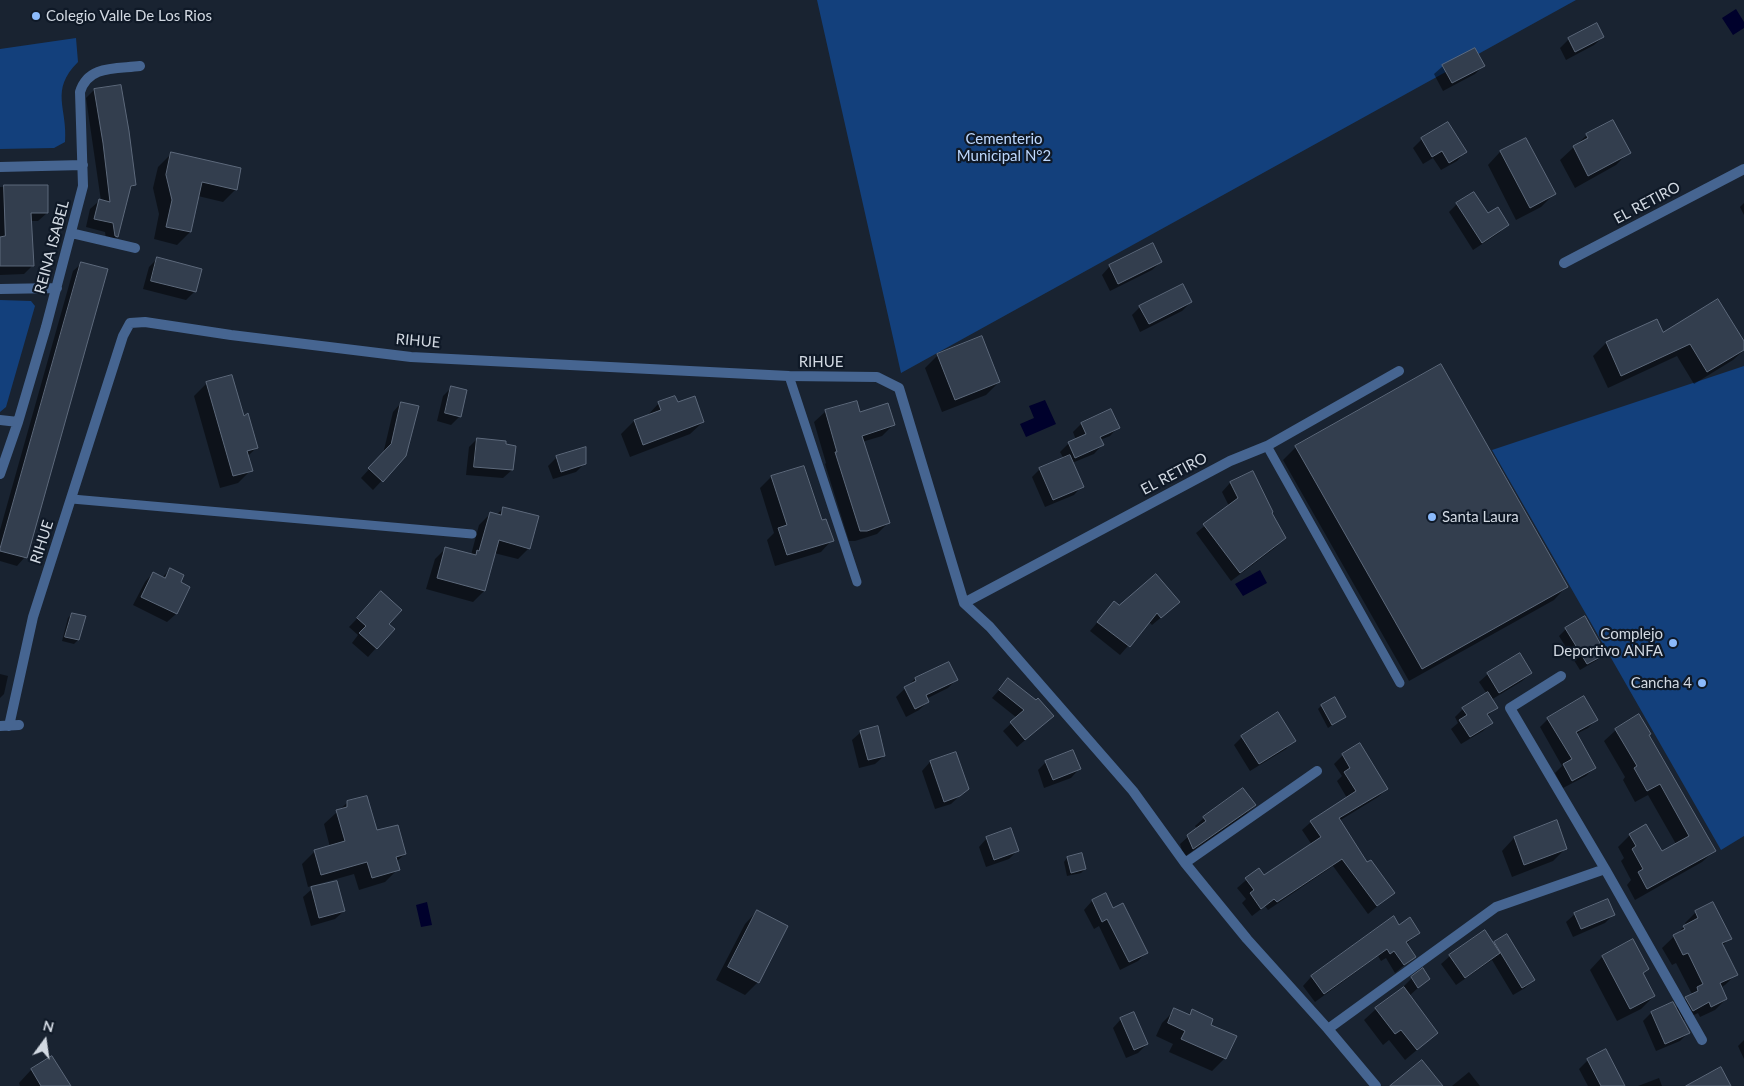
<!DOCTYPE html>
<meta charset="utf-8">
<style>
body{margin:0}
#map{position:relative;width:1744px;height:1086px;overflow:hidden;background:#192331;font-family:Lato,sans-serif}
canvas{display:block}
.north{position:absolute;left:20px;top:1016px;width:50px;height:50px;-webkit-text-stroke:4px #0f1927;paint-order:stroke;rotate:14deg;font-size:14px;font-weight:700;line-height:20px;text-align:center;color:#d2d9e2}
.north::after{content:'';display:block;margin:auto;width:18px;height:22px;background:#d2d9e2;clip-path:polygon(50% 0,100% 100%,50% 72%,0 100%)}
</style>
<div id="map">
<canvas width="1744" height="1086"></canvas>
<div class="north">N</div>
</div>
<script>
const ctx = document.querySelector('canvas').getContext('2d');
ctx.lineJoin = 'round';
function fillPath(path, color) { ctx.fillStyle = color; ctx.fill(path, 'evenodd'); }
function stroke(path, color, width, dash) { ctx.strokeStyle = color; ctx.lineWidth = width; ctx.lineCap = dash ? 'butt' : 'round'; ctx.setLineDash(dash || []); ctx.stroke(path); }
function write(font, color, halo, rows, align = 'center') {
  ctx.font = font + ' Lato,sans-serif'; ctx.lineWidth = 4.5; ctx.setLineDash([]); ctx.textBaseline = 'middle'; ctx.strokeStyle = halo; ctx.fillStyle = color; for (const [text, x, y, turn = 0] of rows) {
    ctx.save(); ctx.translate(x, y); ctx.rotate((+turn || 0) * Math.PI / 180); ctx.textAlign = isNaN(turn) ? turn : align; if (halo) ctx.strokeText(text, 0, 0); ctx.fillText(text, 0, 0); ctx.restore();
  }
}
fillPath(new Path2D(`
 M817 0H1576L901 373Z
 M76 38 78 62C49 91 68 108 65 142L54 148 0 149V49Z
 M0 300 31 301 35 306 6 407 0 412Z
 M1744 366V836L1721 850 1492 450Z`), '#13407c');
fillPath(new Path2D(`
 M1736 9 1744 22V28L1733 35 1722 18Z
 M1045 400 1056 424 1026 437 1020 424 1034 418 1029 406Z
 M1260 570 1267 583 1243 596 1235 584Z
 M427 902 432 925 421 927 416 905Z`), '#00012c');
fillPath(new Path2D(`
 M1603 37 1594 45 1566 60 1560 48 1569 39Z
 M1443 66H1483L1475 74 1443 91 1434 74Z
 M94 90 134 185 129 190 117 236 109 245 107 244 105 232 86 227 90 209 99 201H101L86 98Z
 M1447 123 1465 152 1457 161 1441 170 1433 158 1423 164 1413 148 1422 139Z
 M1587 135 1629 152 1616 165 1575 188 1560 160Z
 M1525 139 1554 194 1541 207 1516 220 1488 165 1500 152Z
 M171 154 236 189 223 202 198 196 190 232 177 245 154 239 159 214 153 188 158 167Z
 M46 186 47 213 38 221H30L33 265 24 274 0 275V187Z
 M1744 203V215L1740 207Z
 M1457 204 1487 215 1507 225 1499 233 1473 250 1449 212Z
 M157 259 195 291 186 300 143 289 149 267Z
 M1161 262 1152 270 1110 291 1102 275 1110 266Z
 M82 263 25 557 17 566 0 561V530L73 271Z
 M1191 302 1182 311 1140 332 1132 315 1140 307Z
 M1657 321 1663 334 1744 344V350L1733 360 1694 384 1677 356 1608 388 1593 356 1606 343Z
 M938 355 999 382 986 395 942 412 925 368Z
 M207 383 243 418 257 447 247 457 251 470 238 483 220 488 194 396Z
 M452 387 460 416 451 425 437 421 443 396Z
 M401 403 405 456 373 490 361 478 383 454 393 412Z
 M659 403 677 404 703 422 690 434 630 457 621 434 634 421 646 417Z
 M826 411 859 413 893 425 882 436 862 442 888 523 877 534 855 541H849L825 464 826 463 814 422Z
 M1110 411 1118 427 1110 436 1100 440 1102 445 1094 454 1072 463 1082 486 1074 495 1045 507 1032 477 1040 469 1064 459 1060 452 1069 443 1076 440 1073 432 1081 424Z
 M477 439 512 470 503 478 466 475 469 447Z
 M1296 447 1566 587 1554 600 1409 681 1283 460Z
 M557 457 585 463 576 472 553 479 548 466Z
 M803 467 822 522 832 540 821 552 775 566 767 540 774 533 760 488 771 477Z
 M1252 473 1284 538 1276 547 1231 581 1196 533 1229 506 1222 492 1230 483Z
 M504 508 529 548 518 559 494 553 484 591 473 602 426 589 435 559 446 548 471 555 479 525 490 514 496 515Z
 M170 569 179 583 189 588 176 614 167 622 133 605 145 582 153 573 162 578Z
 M373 602 388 624 376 648 368 657 352 643 358 635 349 627Z
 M1114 603 1119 607 1170 610 1152 625 1149 622 1120 655 1090 631Z
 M72 614 78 640 74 644 62 641 68 618Z
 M1566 629 1604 654 1597 660 1580 670 1559 636Z
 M948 664 956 680 948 688 926 699 928 702 919 710 906 717 896 697 915 679Z
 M1531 673 1522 681 1491 700 1496 708 1487 716 1492 722 1483 731 1461 744 1451 729 1458 723 1455 717 1463 709 1487 694 1479 682 1488 674Z
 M0 674 8 676 4 694 0 698Z
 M1009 679 1044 724 1017 747 1003 731 1017 718 992 698Z
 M1321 706 1345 716 1328 728 1318 709Z
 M1548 719 1596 720 1588 728 1576 734 1594 768 1586 776 1563 788 1555 773 1562 766 1540 727Z
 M1616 730 1648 736 1714 851 1702 862 1635 900 1627 885 1631 880 1621 861 1624 858 1618 847 1630 835 1646 826 1661 853 1676 844 1648 795 1635 802 1623 780 1625 777 1604 741Z
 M861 732 884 756 875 764 859 768 852 740Z
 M1242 737 1294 740 1286 749 1250 771 1234 745Z
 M1360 745 1387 789 1378 797 1339 821 1367 864 1393 893 1368 914 1333 866 1268 910 1265 906 1252 916 1242 903 1246 899 1237 888 1259 869 1264 877 1312 845 1302 830 1311 822 1347 798 1337 781 1342 776 1334 764 1343 755Z
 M955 753 968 788 951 804 935 809 922 771 930 762Z
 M1046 762 1079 769 1071 778 1044 788 1038 770Z
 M348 802 376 832 405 854 396 862 398 869 385 882 359 890 354 874 308 887 302 864 315 851 330 847 324 824Z
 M1254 805 1246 814 1184 857 1180 844 1197 829 1195 826 1204 818Z
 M987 838 1018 850 1009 859 986 867 979 847Z
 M1514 838 1566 848 1553 861 1512 877 1502 851Z
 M1067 858 1085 869 1081 873 1067 876 1064 862Z
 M312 889 344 911 335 919 311 926 303 897Z
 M1106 895 1113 909 1146 953 1138 961 1120 970 1099 926 1094 929 1084 910 1092 901Z
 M757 911 758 982 745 995 716 980 745 924Z
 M1696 912 1730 938 1722 946 1736 974 1725 985 1720 988 1726 999 1715 1010 1700 1017 1698 1013 1682 1021 1688 1033 1680 1041 1656 1051 1643 1021 1651 1013 1675 1009 1692 994 1676 963 1672 965 1662 948 1686 925 1685 923Z
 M1575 914 1613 915 1605 923 1573 937 1566 922Z
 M1394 918 1399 926 1419 933 1406 944 1414 957 1395 973 1386 958 1381 961 1378 956 1315 1002 1303 986 1311 977Z
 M1633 941 1647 969 1642 974 1654 996 1641 1009 1617 1021 1590 970 1602 957Z
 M1495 943 1533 980 1525 988 1513 995 1492 960 1456 985 1441 964 1450 956 1493 945Z
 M1412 978 1428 979 1409 996 1437 1033 1405 1060 1389 1040 1383 1045 1364 1020 1376 1009 1399 991Z
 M1175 1010 1188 1015 1192 1011 1209 1025 1225 1058 1212 1071 1169 1052 1173 1044 1156 1036 1162 1023Z
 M1121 1019 1147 1044 1138 1053 1126 1058 1113 1028Z
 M1744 1040V1059L1738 1046Z
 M52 1057 69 1086H20L19 1083 31 1070Z
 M1588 1060 1613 1086H1588L1579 1069Z
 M1469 1072 1480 1086H1452Z
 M1659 1078 1662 1086H1638Z`), '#0007');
const building = new Path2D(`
 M1597 23 1604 37 1575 52 1568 38Z
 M1475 48 1485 66 1452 83 1442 65Z
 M121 85 129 131 136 185 131 186 118 237 115 236 113 223 94 219 99 199 110 202 103 143 94 89Z
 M1613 120 1631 153 1588 176 1573 146 1588 138 1586 134Z
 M1448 122 1467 152 1449 163 1442 151 1432 157 1421 138Z
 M1526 138 1556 194 1530 208 1500 151Z
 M171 152 241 168 237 190 202 182 191 232 166 227 172 200 166 175Z
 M4 185H48V213H31L34 266H0V237L5 236Z
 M1474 192 1488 213 1498 207 1509 225 1482 243 1456 203Z
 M1153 243 1162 262 1118 284 1109 265Z
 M157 257 202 269 196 292 151 281Z
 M81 262 108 269 27 558 0 551V549Z
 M1183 284 1192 302 1149 324 1139 306Z
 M1718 299 1744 341V350L1707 372 1690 344 1621 376 1606 342 1657 319 1663 332Z
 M982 336 1000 382 955 400 937 354Z
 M1441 364 1568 587 1422 669 1295 446Z
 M232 375 244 416 248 413 258 448 247 451 253 471 233 476 206 382Z
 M451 386 467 390 461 417 445 413Z
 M675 396 678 402 695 396 704 422 643 445 634 420 661 410 658 402Z
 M857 401 860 412 888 403 895 425 862 436 890 523 867 531H860L835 452H837L825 410Z
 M401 402 419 406 406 456 383 482 368 468 391 444Z
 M1111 409 1120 428 1100 437 1104 445 1075 458 1068 442 1086 434 1081 423Z
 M477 438 506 441V444L516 446 513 470 474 467Z
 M586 447V464L561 472 556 456Z
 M1070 455 1084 487 1053 500 1039 468Z
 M804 466 822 520 826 519 834 541 787 555 778 528 787 525 771 476Z
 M1253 471 1273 512 1272 513 1286 538 1240 573 1203 524 1238 498 1230 482Z
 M503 507 539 516 530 549 499 540 485 591 437 578 445 547 476 555 477 550 479 551 490 512 501 515Z
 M170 568 184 575 181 582 190 587 177 614 141 597 153 572 165 578Z
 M1156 574 1180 602 1161 618 1157 613 1130 647 1097 622 1114 601 1119 605Z
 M381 591 402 610 389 624 395 629 377 649 359 633 366 626 357 618Z
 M72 613 86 616 79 640 65 637Z
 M1585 616 1606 654 1587 664 1565 628Z
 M1520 653 1532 673 1499 693 1487 673Z
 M949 662 958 680 926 695 929 702 915 709 904 687 916 681 915 678Z
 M1008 678 1036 700 1038 698 1054 716 1025 740 1010 722 1024 710 999 690Z
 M1488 692 1498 708 1487 714 1493 723 1470 737 1459 720 1467 715 1462 708Z
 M1584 696 1598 720 1576 732 1596 768 1572 781 1563 764 1572 759 1547 718Z
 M1335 697 1346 717 1332 725 1321 705Z
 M1278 712 1296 741 1259 764 1241 736Z
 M1639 714 1651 734 1649 735 1716 851 1647 889 1638 872 1643 869 1632 849 1636 846 1629 834 1646 824 1662 851 1689 836 1660 784 1647 791 1634 768 1637 766 1615 729Z
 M878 726 885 756 868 760 860 731Z
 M1360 743 1388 789 1339 818 1367 862 1371 860 1395 893 1377 906 1342 859 1277 902 1274 899 1261 909 1250 893 1254 890 1245 878 1259 868 1264 875 1321 837 1310 821 1356 791 1344 772 1350 768 1342 754Z
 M1073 750 1081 769 1053 780 1045 761Z
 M956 752 969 789 960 796 944 802 930 761Z
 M1243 788 1256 805 1193 849 1187 835 1206 821 1203 817Z
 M367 796 377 830 398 825 406 854 396 857 400 870 372 878 367 862 321 875 314 850 345 841 336 810 347 807V801Z
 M1557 820 1567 849 1524 865 1514 837Z
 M1011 828 1019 851 994 860 986 837Z
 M1082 853 1086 869 1071 873 1067 857Z
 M337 881 345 911 319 918 311 887Z
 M1106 893 1113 908 1123 903 1148 953 1129 962 1107 919 1102 922 1092 900Z
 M1608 899 1615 915 1581 929 1574 913Z
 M1713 902 1732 939 1722 943 1738 975 1720 983 1727 999 1711 1007 1709 1002 1693 1011 1685 997 1698 991 1697 987 1703 984 1688 953 1683 955 1673 935 1685 929 1683 926 1698 918 1695 911Z
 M757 910 788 926 759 983 728 967Z
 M1394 916 1399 925 1410 917 1420 933 1406 942 1416 957 1404 965 1394 951 1390 954 1387 949 1324 994 1311 976Z
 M1485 930 1500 953 1465 978 1449 955Z
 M1507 934 1535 980 1522 988 1494 942Z
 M1633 939 1649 969 1643 973 1655 996 1630 1009 1602 956Z
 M1423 968 1430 979 1418 988 1411 977Z
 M1404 987 1438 1033 1417 1050 1401 1030 1395 1034 1375 1008Z
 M1673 1002 1690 1033 1665 1044 1651 1012Z
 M1174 1008 1190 1015 1192 1009 1213 1019 1211 1025 1237 1036 1226 1059 1181 1039 1185 1031 1168 1023Z
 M1134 1012 1148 1044 1134 1050 1120 1018Z
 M1606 1049 1625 1086H1601L1587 1059Z
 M52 1056 71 1086H41L31 1069Z
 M1422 1060 1443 1086H1390Z
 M1721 1067 1731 1086H1686Z`);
fillPath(building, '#333e4e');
stroke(building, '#5d697b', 1);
stroke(new Path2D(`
 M789 376 857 582
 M1267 446 1400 683
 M72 499 472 534`), '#466591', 9);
stroke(new Path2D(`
 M0 167 83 165
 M71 233 135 248
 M1564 263 1744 169
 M0 289 57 288
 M0 420 18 422
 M0 474 18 422 46 327 83 186 80 92C88 65 116 69 140 66
 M964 603 1230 461 1267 446 1399 371
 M1561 676 1510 708 1605 869
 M0 726 19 725
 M9 726 33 617 123 336 130 323 145 322 231 335 411 357 789 376 877 377 899 388 964 603 990 627 1133 791 1185 863 1247 939 1328 1029 1376 1086
 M1185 863 1317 771
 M1328 1029 1496 907 1605 869 1702 1040`), '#466591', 10);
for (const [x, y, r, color] of [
 [36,16,5,"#8bbafc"],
 [1432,517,5,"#8bbafc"],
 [1673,643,5,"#8bbafc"],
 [1702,683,5,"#8bbafc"]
]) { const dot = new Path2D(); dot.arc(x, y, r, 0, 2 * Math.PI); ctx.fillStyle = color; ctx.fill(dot); stroke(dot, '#0f1927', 2); }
write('15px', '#d2d9e2', '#0f1927', [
 ["Colegio Valle De Los Rios",46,16],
 ["Santa Laura",1442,517],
 ["Complejo",1663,634,"right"],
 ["Deportivo ANFA",1663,651,"right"],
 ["Cancha 4",1692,683,"right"]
], 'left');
write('15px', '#bed8fd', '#0f1927', [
 ["Cementerio",1004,139],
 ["Municipal N°2",1004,156]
]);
write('15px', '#d2d9e2', '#0f1927', [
 ["EL RETIRO",1647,203,-28],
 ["REINA ISABEL",52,247,-75],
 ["RIHUE",418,341,5],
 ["RIHUE",821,362],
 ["EL RETIRO",1174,474,-28],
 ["RIHUE",42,542,-72]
]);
</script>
